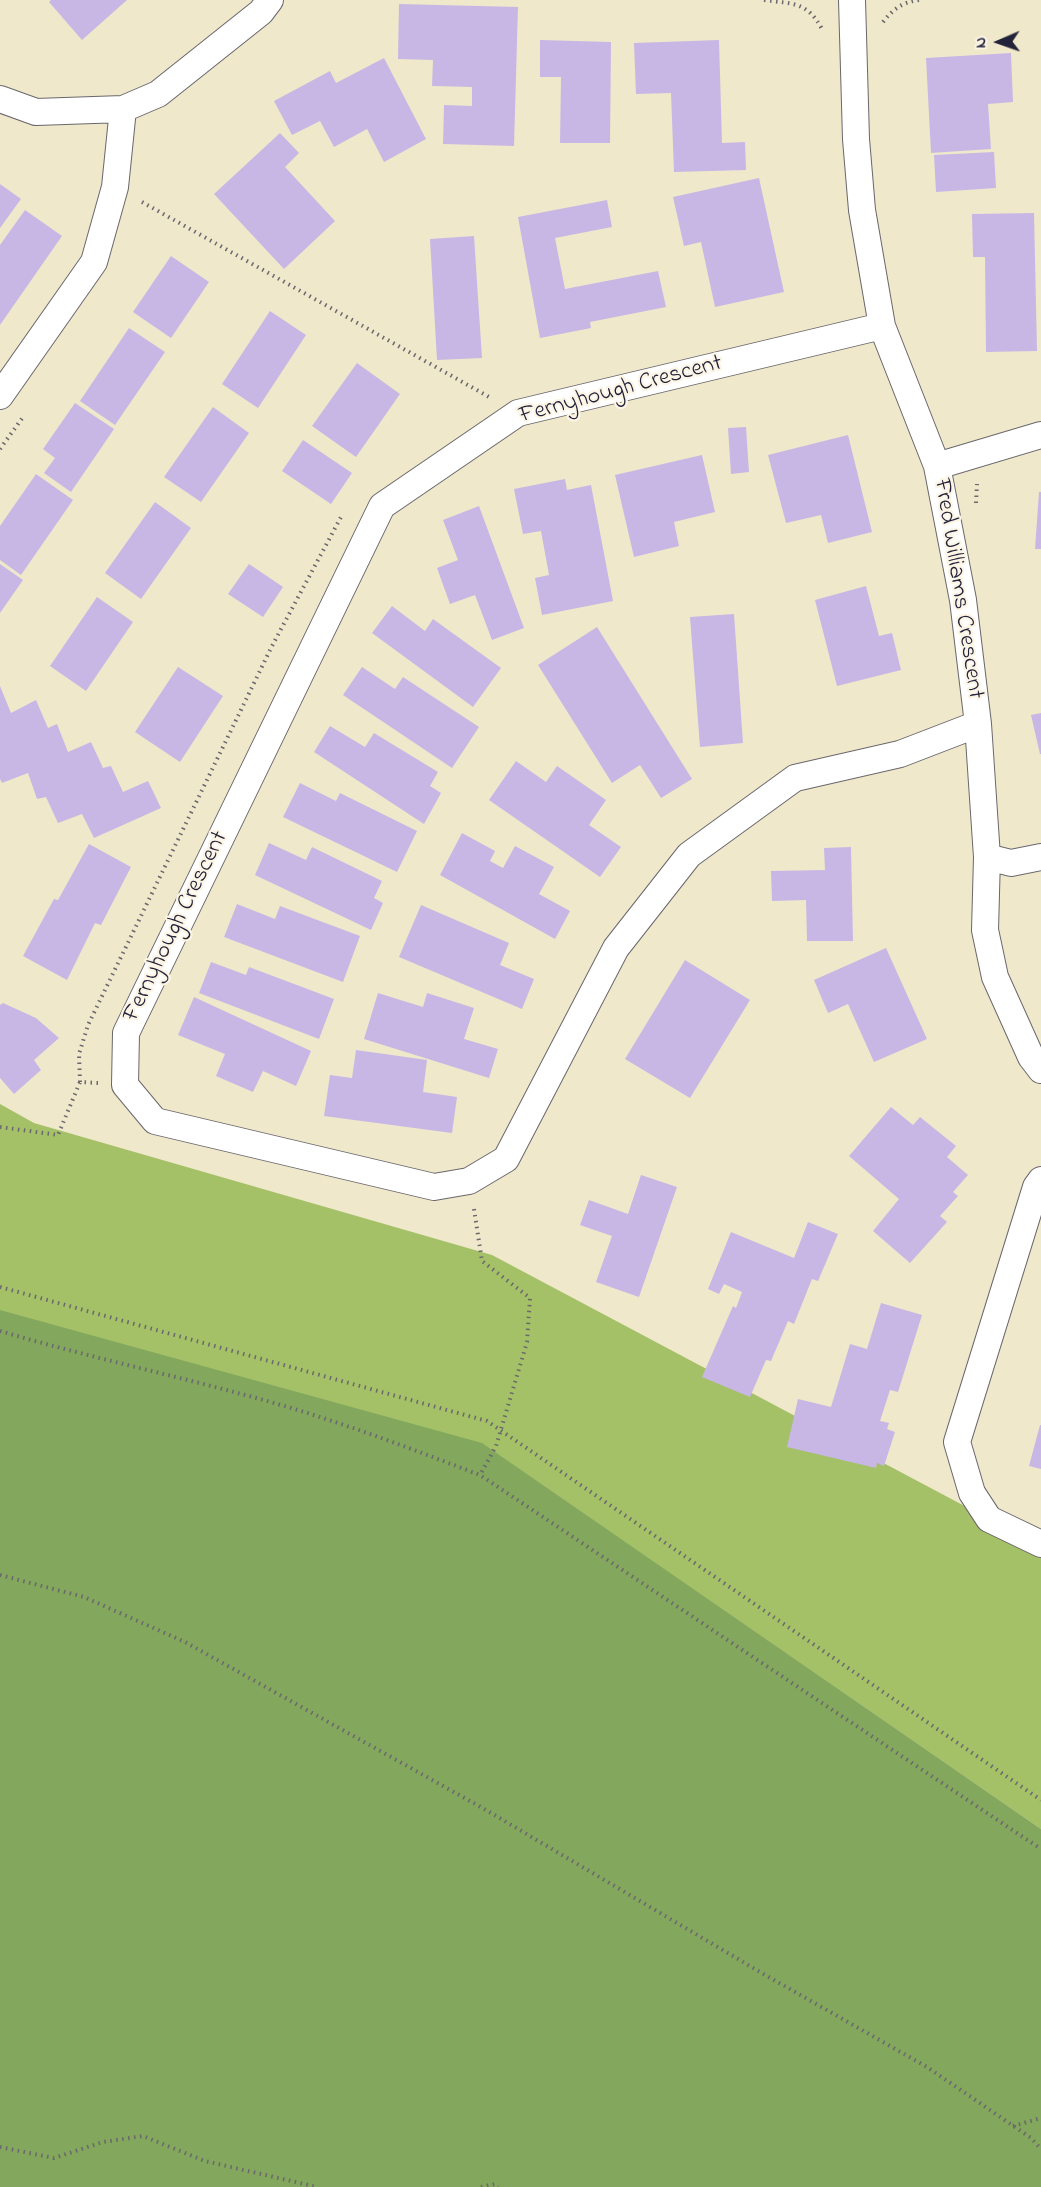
<!DOCTYPE html>
<style>
body{margin:0}
#map{position:relative;width:1041px;height:2187px;overflow:hidden;background:#f0e8cb;font-family:"Indie Flower",sans-serif}
canvas{display:block}
.north{position:absolute;left:969px;top:12px;width:60px;height:60px;-webkit-text-stroke:4px #fcf5e5;paint-order:stroke;rotate:268deg;font-size:16px;font-weight:700;line-height:24px;text-align:center;color:#22223b}
.north::after{content:'';display:block;margin:auto;width:21px;height:27px;background:#22223b;clip-path:polygon(50% 0,100% 100%,50% 72%,0 100%)}
</style>
<div id="map">
<canvas width="1041" height="2187"></canvas>
<div class="north">N</div>
</div>
<script>
const ctx = document.querySelector('canvas').getContext('2d');
ctx.lineJoin = 'round';
function fillPath(path, color) { ctx.fillStyle = color; ctx.fill(path, 'evenodd'); }
function stroke(path, color, width, dash) { ctx.strokeStyle = color; ctx.lineWidth = width; ctx.lineCap = dash ? 'butt' : 'round'; ctx.setLineDash(dash || []); ctx.stroke(path); }
function write(font, color, halo, rows, align = 'center') {
  ctx.font = font + ' "Indie Flower",sans-serif'; ctx.lineWidth = 4.5; ctx.setLineDash([]); ctx.textBaseline = 'middle'; ctx.strokeStyle = halo; ctx.fillStyle = color; for (const [text, x, y, turn = 0] of rows) {
    ctx.save(); ctx.translate(x, y); ctx.rotate((+turn || 0) * Math.PI / 180); ctx.textAlign = isNaN(turn) ? turn : align; if (halo) ctx.strokeText(text, 0, 0); ctx.fillText(text, 0, 0); ctx.restore();
  }
}
fillPath(new Path2D(`
 M0 1104 34 1123 492 1255 989 1519 1041 1540V1829L494 1452 0 1312Z`), '#a4c168');
fillPath(new Path2D(`
 M0 1310 482 1443 1041 1829V2187H0Z`), '#83a75c');
fillPath(new Path2D(`
 M51 0H127L82 40 49 2Z
 M399 4 518 7 514 146 443 144 444 105 472 106V87L432 86 433 60 398 59Z
 M540 40 611 42 610 143H560L561 77H540Z
 M719 40 722 143 745 142 746 170 674 172 671 93 636 94 634 43Z
 M1011 53 1013 102 988 104 991 149 931 153 926 58Z
 M384 58 426 139 384 162 367 129 334 147 320 121 292 135 274 101 330 71 336 83Z
 M280 133 299 153 285 167 335 221 284 269 214 194Z
 M994 152 996 188 936 192 934 155Z
 M759 178 784 292 715 307 701 242 684 246 673 197Z
 M0 184 21 199 0 228Z
 M607 200 612 227 555 238 565 289 658 271 666 307 590 322 591 328 540 338 518 217Z
 M25 210 62 236 0 325V245Z
 M1034 213 1037 351 986 352 985 257H973L972 214Z
 M474 236 482 358 437 360 430 239Z
 M171 256 209 282 171 338 133 312Z
 M270 311 306 335 258 408 222 384Z
 M129 328 165 352 115 425 80 401Z
 M357 363 400 394 356 457 312 426Z
 M75 403 114 429 71 492 44 473 55 458 43 449Z
 M213 407 249 433 201 502 164 477Z
 M746 427 749 472 731 474 728 428Z
 M848 435 872 532 828 543 821 515 786 523 768 455Z
 M303 440 352 473 331 504 282 471Z
 M702 455 715 512 674 522 679 546 634 557 615 475Z
 M36 474 73 500 21 575 0 560V526Z
 M565 479 567 490 591 485 613 601 542 615 535 578 549 575 541 531 523 534 514 489Z
 M1039 492H1041V549H1035Z
 M155 502 191 528 141 599 105 573Z
 M479 506 524 628 492 640 475 595 450 604 437 568 458 560 443 520Z
 M0 564 23 580 0 613Z
 M249 564 283 587 263 617 228 594Z
 M866 586 879 636 892 633 901 670 837 686 815 600Z
 M97 597 133 622 86 691 50 666Z
 M392 606 425 631 433 619 501 668 473 707 372 633Z
 M734 614 743 743 700 747 690 617Z
 M597 627 692 779 661 798 640 765 612 783 538 665Z
 M178 667 223 696 180 762 135 732Z
 M362 667 395 689 403 677 479 727 452 768 343 695Z
 M0 686 11 713 36 700 48 728 57 724 68 752 91 742 103 768 111 766 123 792 148 781 161 808 94 838 82 814 58 823 46 797 37 799 28 773 2 783 0 779Z
 M1041 713V754H1040L1031 715Z
 M330 726 365 747 374 733 438 772 430 786 441 793 424 824 314 752Z
 M516 761 546 782 557 766 606 800 589 825 621 847 600 877 489 800Z
 M300 783 336 801 340 793 417 831 397 872 283 817Z
 M462 833 495 851 490 861 503 868 515 846 554 867 539 894 570 911 555 939 440 875Z
 M269 843 306 860 312 847 382 881 374 898 383 903 371 930 255 875Z
 M89 844 131 867 101 925 95 923 67 980 23 956 54 899 58 900Z
 M851 847 853 941H807L806 900 772 901 771 871 825 870 824 848Z
 M237 904 275 919 280 906 360 936 343 982 224 937Z
 M421 905 509 943 500 965 534 979 522 1009 399 957Z
 M886 948 927 1039 874 1062 848 1004 828 1013 814 980Z
 M685 960 750 1000 690 1098 625 1059Z
 M211 962 246 975 249 967 334 999 319 1039 199 993Z
 M378 993 423 1007 427 993 474 1008 464 1039 498 1049 489 1078 364 1039Z
 M194 997 311 1051 296 1086 263 1071 253 1092 216 1076 225 1054 178 1035Z
 M3 1003 36 1018 59 1038 34 1060 41 1070 14 1094 0 1078V1005Z
 M356 1050 427 1060 423 1092 457 1097 452 1133 324 1116 330 1075 352 1078Z
 M891 1107 913 1125 920 1117 956 1146 947 1157 968 1175 953 1192 958 1196 940 1216 947 1222 910 1263 873 1231 899 1199 849 1156Z
 M641 1175 677 1187 639 1297 596 1282 612 1236 580 1225 589 1200 628 1214Z
 M808 1222 838 1234 818 1281 812 1279 794 1324 788 1321 771 1361 766 1360 750 1397 702 1377 733 1306 736 1308 742 1292 724 1284 719 1294 708 1289 731 1232 794 1258Z
 M881 1303 922 1315 898 1392 890 1390 880 1421 889 1423 887 1429 895 1432 884 1466 877 1463 876 1468 787 1447 798 1399 831 1407 850 1344 867 1349Z
 M1040 1425H1041V1469L1029 1466Z`), '#c8b7e5');
const street = new Path2D(`
 M852 0 856 139 862 210 882 326 937 466 963 600 978 724 987 857 985 930 995 977 1031 1057 1041 1070
 M0 99 36 112 123 109 158 94 261 12 270 0
 M882 326 518 413 382 506 126 1033 125 1085 155 1121 434 1187 469 1181 506 1159 616 948 689 855 795 778 900 754 978 724
 M0 396 94 262 115 187 123 109
 M937 466 1041 435
 M987 857 1011 863 1041 857
 M1041 1180 1036 1187 957 1442 972 1493 989 1519 1041 1544`);
stroke(street, '#6a676d', 28);
stroke(new Path2D(`
 M764 0C792 4 807 1 822 29
 M883 22C893 9 903 2 919 0
 M142 202 491 398
 M0 449 23 417
 M976 503 977 484
 M98 1083 80 1082 79 1054 88 1025 272 646 341 517
 M0 1127 58 1135 80 1082
 M474 1209 482 1261 530 1298 527 1342 496 1446 480 1475
 M0 1287 487 1421 1041 1800
 M0 1331C91 1358 183 1377 274 1403 344 1423 412 1449 480 1475L1041 1849
 M0 1575 84 1597 185 1642 486 1810 760 1972 927 2067 1031 2138 1041 2149
 M1013 2126 1041 2118
 M0 2147 54 2158 103 2142 143 2136 205 2161 317 2187
 M481 2187 495 2184 498 2187`), '#6a676d', 4, [1.5, 4.5]);
stroke(street, '#fff', 26);
write('24px', '#22223b', '#fcf5e5', [
 ["Fernyhough Crescent",621,391,-15],
 ["Fred Williams Crescent",957,589,81],
 ["Fernyhough Crescent",177,927,-64]
]);
</script>
